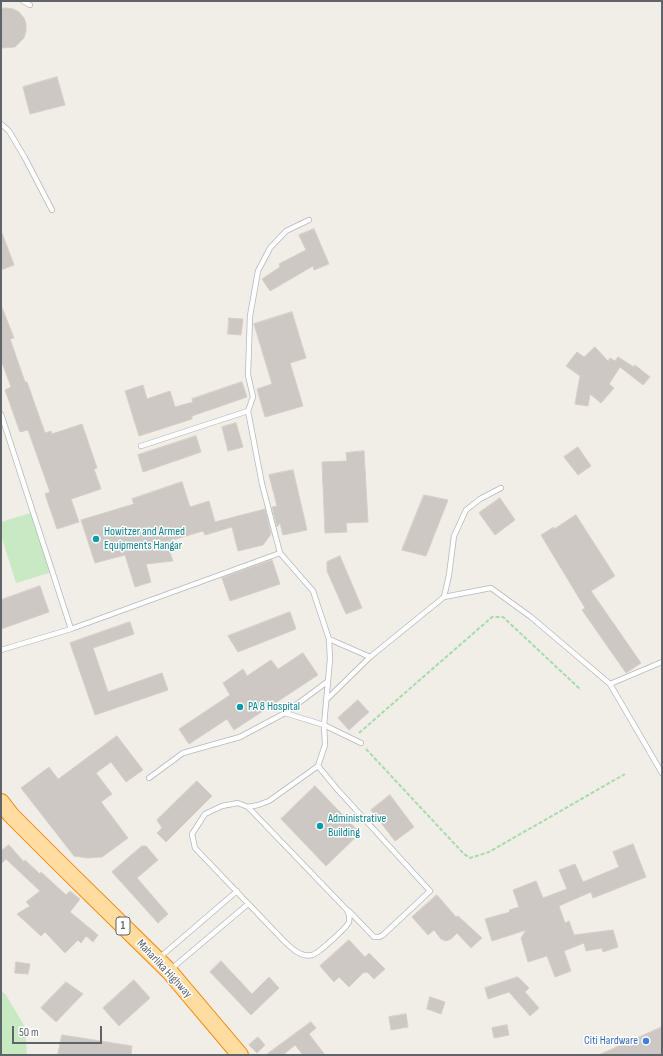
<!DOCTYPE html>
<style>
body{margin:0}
#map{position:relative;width:663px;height:1056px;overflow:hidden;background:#f1ede7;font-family:"Sofia Sans Condensed",sans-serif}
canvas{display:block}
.frame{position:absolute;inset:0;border:2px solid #5e6468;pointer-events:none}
.scale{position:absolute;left:12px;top:1026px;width:90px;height:18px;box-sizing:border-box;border:2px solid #5e6468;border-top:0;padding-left:5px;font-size:12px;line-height:14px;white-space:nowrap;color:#5e6468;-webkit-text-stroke:3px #fff;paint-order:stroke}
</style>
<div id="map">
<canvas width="663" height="1056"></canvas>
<div class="frame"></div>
<div class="scale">50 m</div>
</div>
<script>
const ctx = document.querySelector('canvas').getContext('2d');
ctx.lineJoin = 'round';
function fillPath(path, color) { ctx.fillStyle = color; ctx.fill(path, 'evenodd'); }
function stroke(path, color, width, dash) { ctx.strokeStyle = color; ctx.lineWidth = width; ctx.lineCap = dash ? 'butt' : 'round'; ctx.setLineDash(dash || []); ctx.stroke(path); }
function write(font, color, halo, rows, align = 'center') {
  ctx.font = font + ' "Sofia Sans Condensed",sans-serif'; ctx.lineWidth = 3; ctx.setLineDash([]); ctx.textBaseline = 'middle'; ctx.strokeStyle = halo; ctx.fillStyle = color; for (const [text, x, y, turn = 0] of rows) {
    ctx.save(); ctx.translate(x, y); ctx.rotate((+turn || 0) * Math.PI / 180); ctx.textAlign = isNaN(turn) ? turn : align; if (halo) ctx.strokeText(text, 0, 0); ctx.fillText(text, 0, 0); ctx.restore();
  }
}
fillPath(new Path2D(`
 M34 512 52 572 16 583 1 535V522Z
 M1 991 6 995 25 1027 27 1055H1Z`), '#c8eac2');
const building = new Path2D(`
 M6 8 13 9 19 12 24 18 26 24V31L24 38 15 47 1 48V9Z
 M57 77 65 105 30 114 23 87Z
 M314 229 329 264 314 270 313 266 270 291 262 279 280 267 279 264 306 250 299 235Z
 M1 233H2L14 265 1 270Z
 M1 305 14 338 10 339 25 382H27L45 433 51 431 52 434 82 424 97 468 94 469 101 489 71 499 79 522 57 529 45 494 50 492 28 430 20 432 5 390 11 387 1 360Z
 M292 312 306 358 290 363 303 406 265 417 257 389 272 384 254 324Z
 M229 318 243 319 241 335 228 334Z
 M595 347 608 361 610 358 615 361 618 357 634 367 635 365 650 377 643 385 620 367 609 384 614 388 601 403 590 394 588 406 575 404 580 376 566 366 577 352 584 357Z
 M242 382 247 397 192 416V419L139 436 125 391 143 385 147 399 170 391 175 407 193 402 192 399Z
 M236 423 243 447 228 451 222 427Z
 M196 436 201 452 143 472 138 455Z
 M578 447 591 466 578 475 564 457Z
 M364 451 368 522 346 523 347 532 325 533 322 462 347 461 346 453Z
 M293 470 307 530 283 535 280 523 277 527 272 507 277 506 269 475Z
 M182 482 190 507 209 501 215 522 265 509 271 534 263 545 238 551 232 527 205 535 203 531 166 542 173 561 146 564 151 582 135 587 125 555 95 563 81 520 134 504 132 499Z
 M424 495 448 500 426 556 402 550Z
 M500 498 515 520 495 535 479 513Z
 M576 515 615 576 591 591 641 663 626 673 582 610 585 608 541 535 554 527V529Z
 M340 556 362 608 346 614 327 571V562Z
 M272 560 280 584 230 601 222 578Z
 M40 586 49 612 1 629V600Z
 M290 612 296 629 238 652 228 636Z
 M130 622 134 634 93 648 108 692 162 673 168 690 95 715 70 643Z
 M303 653 318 675 234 730 227 719 189 744 179 729 230 695 223 683 243 669 247 676 271 660 278 669Z
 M358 700 369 712 349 730 338 718Z
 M117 736 143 770 126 782 111 762 96 773 112 794 101 802 128 838 102 857 88 858 74 856 21 788 49 767 58 779Z
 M197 781 212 796 166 842 157 833 162 828 157 820Z
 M315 786 360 833 326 866 281 819Z
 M390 795 414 827 395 841 371 810Z
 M633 844 646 877 593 898 591 892 559 906 565 923 569 921 574 935 613 930 618 947 603 952 602 948 586 951 584 943 564 951 571 971 555 977 547 956 528 962 521 938 526 930 492 941 485 919 510 912 509 910 519 907 513 890 536 881 543 898 567 889 559 870 575 864 583 882 619 867 613 852Z
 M9 845 24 862 25 860 40 874 41 872 66 895 70 891 80 899 70 912 98 935 93 942 86 936 81 943 78 940 65 953 45 932 41 936 17 914 30 906 26 902 40 891 6 859 1 864V851Z
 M142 846H146L158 860 137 878 168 914 158 923 112 872Z
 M437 895 456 917 458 916 482 938 471 948 457 933 451 939 446 941 441 939 434 930 428 935 412 917Z
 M349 940 365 957 369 953 385 969 374 979 367 972 365 973 364 972 349 987 339 977 334 982 320 966Z
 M221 961 252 994 269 977 279 988 251 1015 210 972Z
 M16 962 30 964 28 974 15 973Z
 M518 977 529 988 525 992 539 1008 530 1016 509 992 488 999 485 988Z
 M134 980 150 998 119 1026 103 1008Z
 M66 982 83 994 56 1022 41 1008Z
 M430 997 445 1002 441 1014 427 1009Z
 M406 1014 408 1027 391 1030 389 1017Z
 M311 1022 316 1028 309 1034 325 1055H303L295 1045 283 1055H266Z
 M507 1025 509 1035 494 1038 492 1028Z
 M662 1027V1055H599Z
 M62 1035 132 1046 131 1055H58Z
 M258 1037 265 1045 257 1053 249 1045Z`);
fillPath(building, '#cdc8c3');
stroke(building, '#d7cec4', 1);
const service = new Path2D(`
 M23 1 30 5
 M1 124 9 131 25 158 52 210
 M1 414 71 629
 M141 446 248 411
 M444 597 449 575 454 536 466 510 480 499 501 488
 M329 639 370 657
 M1 650 71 629 280 553
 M610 684 662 662
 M326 700 370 657 444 597 491 588 531 617 610 684 662 773
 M285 713 324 725 361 743
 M318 766 337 789 430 891 383 935 379 937H374L349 911
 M149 778 183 753 240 737 285 713 327 682
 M248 807 347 910C349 914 350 918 349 922 347 927 318 954 312 955 301 958 290 947 283 940L195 848 192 834 205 814 222 806 238 803 248 807 258 805 269 801 318 766 325 745 324 725 330 659 329 639 313 591 280 553 262 484 248 411 253 397 248 375 250 316 258 271 270 248 286 231 309 220
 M159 958 237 891
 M170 970 248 904`);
const trunk = new Path2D(`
 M1 802 11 815 56 860 169 971 240 1055`);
stroke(service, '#b4b9bc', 6);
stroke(trunk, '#f88500', 18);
stroke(new Path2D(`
 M359 733 492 617H503L581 690
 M366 749 464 854 470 858 489 852 625 774`), '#a4ddaa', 2, [4, 2]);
stroke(service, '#fff', 4.5);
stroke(trunk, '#ffdc9f', 16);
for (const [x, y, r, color] of [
 [96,539,4,"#0f9aa8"],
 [240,707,4,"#0f9aa8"],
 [320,826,4,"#0f9aa8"],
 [646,1041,4,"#3f7fe0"]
]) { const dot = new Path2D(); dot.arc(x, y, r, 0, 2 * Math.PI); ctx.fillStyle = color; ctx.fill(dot); stroke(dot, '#fff', 1.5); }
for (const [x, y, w] of [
 [123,926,14]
]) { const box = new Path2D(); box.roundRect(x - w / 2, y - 9, w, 18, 3); ctx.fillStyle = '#fff'; ctx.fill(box); stroke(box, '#5e6468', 1); }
write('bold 11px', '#5e6468', null, [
 ["1",123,926]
]);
write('12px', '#0d838f', '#fff', [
 ["Howitzer and Armed",104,532],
 ["Equipments Hangar",104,546],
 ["PA 8 Hospital",248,707],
 ["Administrative",328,819],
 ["Building",328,833]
], 'left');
write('12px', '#5e6468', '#fff', [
 ["Maharlika Highway",164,969,47]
]);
write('12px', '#366cbe', '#fff', [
 ["Citi Hardware",638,1041]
], 'right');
</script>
